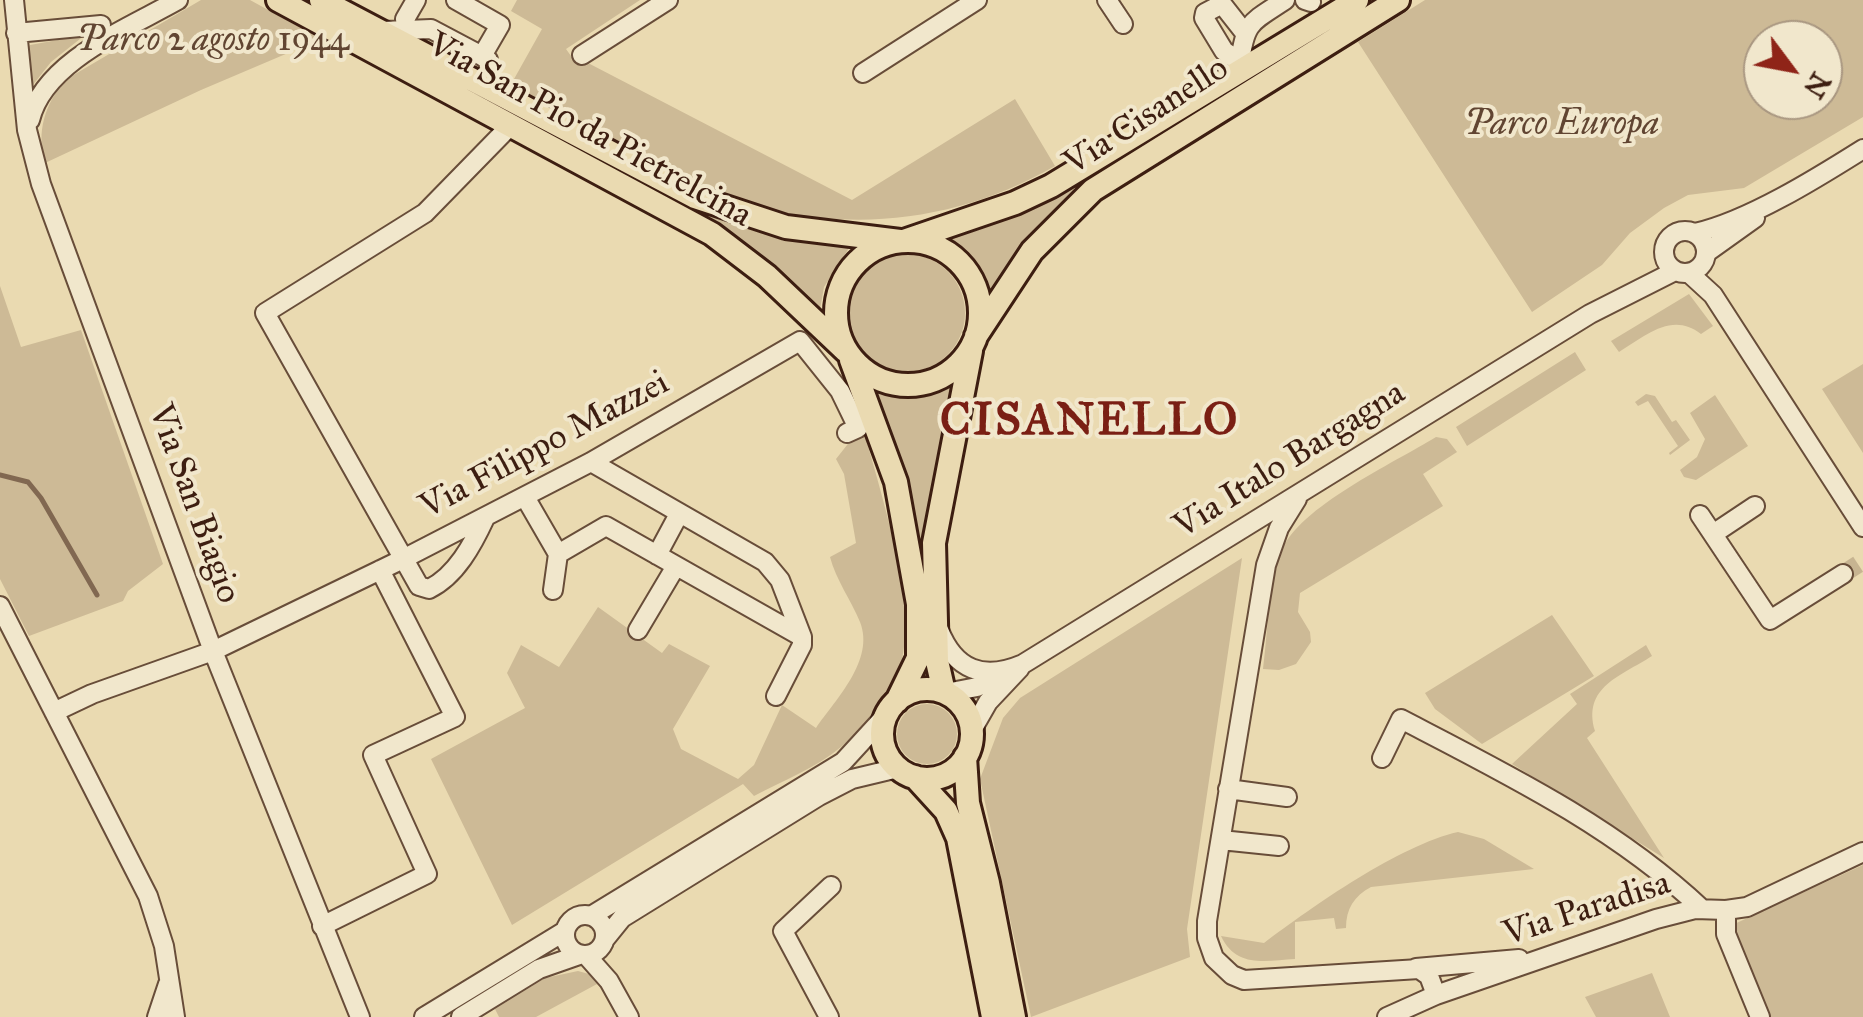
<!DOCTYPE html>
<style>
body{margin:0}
#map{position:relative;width:1863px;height:1017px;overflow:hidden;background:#eadab1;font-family:"IM FELL Great Primer",serif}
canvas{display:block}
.north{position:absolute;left:1743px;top:20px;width:100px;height:100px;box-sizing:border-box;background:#f1e7cc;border:2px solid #a99781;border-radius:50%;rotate:122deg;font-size:28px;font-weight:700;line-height:40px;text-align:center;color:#3d1e11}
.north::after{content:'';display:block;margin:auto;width:35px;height:45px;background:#8f2418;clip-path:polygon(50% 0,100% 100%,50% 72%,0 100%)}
</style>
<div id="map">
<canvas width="1863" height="1017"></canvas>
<div class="north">N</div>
</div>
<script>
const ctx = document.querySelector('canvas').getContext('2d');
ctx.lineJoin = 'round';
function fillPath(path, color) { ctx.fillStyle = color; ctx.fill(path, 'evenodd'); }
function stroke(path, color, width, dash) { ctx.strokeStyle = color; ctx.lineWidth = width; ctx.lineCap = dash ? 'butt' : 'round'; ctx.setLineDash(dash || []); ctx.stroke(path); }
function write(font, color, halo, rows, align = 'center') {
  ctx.font = font + ' "IM FELL Great Primer",serif'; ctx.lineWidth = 8; ctx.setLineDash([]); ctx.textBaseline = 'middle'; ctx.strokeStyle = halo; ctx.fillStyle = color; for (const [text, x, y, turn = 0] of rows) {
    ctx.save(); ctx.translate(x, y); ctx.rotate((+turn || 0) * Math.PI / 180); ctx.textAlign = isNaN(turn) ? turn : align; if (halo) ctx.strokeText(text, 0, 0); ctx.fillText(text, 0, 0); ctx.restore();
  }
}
fillPath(new Path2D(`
 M201 0H250L321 39 201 90 45 163C36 132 45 104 65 80Z
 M292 0H306L667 192 851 245 824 287 819 315 769 267Z
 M517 0H640L566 49 576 63H588L852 200 1015 99 1055 166C949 227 829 236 715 193 688 184 664 169 639 156 596 134 552 111 509 88L542 29 511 11Z
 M1425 0H1863V117L1744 188 1688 195 1664 208 1630 233 1602 265 1532 312 1358 42ZM1823 40V100H1763V40Z
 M85 35 51 62 32 86 28 85 26 52 30 45Z
 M1100 168 1103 173 989 297 972 262 947 236Z
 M847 313a59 59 0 1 1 118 0a59 59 0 1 1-118 0Z
 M0 286 21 347 81 330 163 564 128 591 123 601 29 636 0 579Z
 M1689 294 1713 326 1701 334C1672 311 1645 336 1619 352L1611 341Z
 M1575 352 1586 370 1467 446 1456 427Z
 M1863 364V453L1822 389Z
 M954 382 926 584 871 390C905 396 920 400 954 382Z
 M1646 394 1655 396 1672 422 1676 420 1690 440 1670 455 1669 453 1678 446 1648 401 1638 406 1635 402Z
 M1715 395 1748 446 1696 480 1684 477 1680 470 1697 457 1705 439 1690 413Z
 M865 435C881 494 916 601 902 660 895 690 865 728 841 747 816 768 782 781 754 796L743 784 512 925 431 759 525 708 507 673 521 645 559 667 598 607 662 653 669 644 710 666 673 729 681 749 738 779 754 765 782 705 816 728C836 699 875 660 860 622 851 600 836 580 830 557L856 543 844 474 836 459 851 440Z
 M1436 437 1447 439 1457 452 1423 474 1443 506 1300 593 1298 612 1310 632 1311 642 1296 664 1279 670 1263 669C1268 631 1268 588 1281 552 1298 507 1394 463 1436 437Z
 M1242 558 1187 929 1190 957 1031 1017 980 779 1003 718 1020 698Z
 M1552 615 1594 676 1482 744 1435 709 1425 693Z
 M1646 645 1652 656C1621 676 1582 687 1595 731L1587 738 1664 858 1512 764 1577 704 1570 694Z
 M897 734a30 30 0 1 1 60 0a30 30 0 1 1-60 0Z
 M1458 832 1484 839 1534 869 1371 887C1354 896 1346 909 1346 928L1336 929 1334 918 1295 922V959C1265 961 1236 968 1221 936L1264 943C1313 906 1400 845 1458 832Z
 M1863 865V1017H1767L1730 926Z
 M578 971 589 974 597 984 536 1017H499L495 1009 545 978Z
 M1652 973 1670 1017H1596L1585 997Z`), '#cdba96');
stroke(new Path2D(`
 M0 475 28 482 41 498 97 595`), '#816851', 5);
stroke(new Path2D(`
 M1843 574 1863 561`), '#c7b491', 18, [18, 9]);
const minor = new Path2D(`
 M14 0 27 130 41 184 213 651 360 1017
 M456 0 500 25 482 56
 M1107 0 1123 24
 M1305 0 1311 2
 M383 31 431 29 482 56 488 60 493 92
 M1244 32 1222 4 1205 13 1204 18 1224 51 1240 62C1245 21 1252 22 1285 0
 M16 33 101 25
 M408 37 405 19 416 0
 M582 55 668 0
 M863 73 977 0
 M30 120C44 61 129 28 178 0
 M1664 252a21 21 0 1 1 42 0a21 21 0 1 1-42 0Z
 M1695 233C1748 221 1817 178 1863 149
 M1706 253 1755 218
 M1689 273 1713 295 1863 527
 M591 462 765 562 780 580 802 637V645L776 696
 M525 497 558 554 606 526 802 637
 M1297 499 1279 528 1266 565 1207 921V938L1214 958 1232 975 1244 980 1419 969 1429 976 1436 995
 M1700 515 1770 620 1843 574
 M485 518C473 544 456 576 429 589L419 586 265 313 425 213 511 125
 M1713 534 1755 506
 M657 555 679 514
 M553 590 558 554
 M0 606 148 896 164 946 175 1017
 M638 630 676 566
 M939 630C955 670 983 681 1023 664L1590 314 1675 271
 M946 693 977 687 1006 672
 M54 712 92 694 213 651 403 559 591 462 800 341 840 391 858 428 847 433
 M972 730 988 702 1020 668
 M1382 758 1401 719C1507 774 1615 827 1702 909
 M1228 789 1287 797
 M1221 840 1279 846
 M1726 910V934L1760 1017
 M565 935a20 20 0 1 1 40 0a20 20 0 1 1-40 0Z
 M591 916 843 762 887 714
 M322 926 427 874 373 755 455 717 380 570
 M605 939 622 918 819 796 852 779 898 768
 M586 955 609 981 629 1017
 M1416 968 1519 959
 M157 1017 168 984
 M424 1017 565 931
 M461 1017 539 969 579 955
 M829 1017 783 931 831 886
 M1387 1017 1436 995 1656 919 1695 909 1726 910 1747 907 1863 852`);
const major = new Path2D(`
 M278 0 712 234 767 276 846 351
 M321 0 695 197 786 227 900 241
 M836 313a72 72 0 1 1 144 0a72 72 0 1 1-144 0Z
 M904 241 1015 203 1051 186 1357 0
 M976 336 1032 251 1093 190 1398 0
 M851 360 896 482 918 604V658L897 701
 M882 734a45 45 0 1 1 90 0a45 45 0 1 1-90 0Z
 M944 692 937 661 934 543 971 351
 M965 757 968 803 988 883 1014 1017
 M915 777 946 811 958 838 993 1017`);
stroke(minor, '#684d39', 22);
stroke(major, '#3d1e11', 28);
stroke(minor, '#f1e7cc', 18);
stroke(major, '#eadab1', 22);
write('italic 35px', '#614532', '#f1e7cc', [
 ["Parco 2 agosto 1944",213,41],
 ["Parco Europa",1562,125]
]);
write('35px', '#3d1e11', '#f1e7cc', [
 ["Via Cisanello",1147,117,-33],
 ["Via San Pio da Pietrelcina",589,131,29],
 ["Via Filippo Mazzei",545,446,-28],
 ["Via Italo Bargagna",1290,461,-32],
 ["Via San Biagio",193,504,70],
 ["Via Paradisa",1587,910,-18]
]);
ctx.letterSpacing = '2.5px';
write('bold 45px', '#7a1f14', '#f1e7cc', [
 ["CISANELLO",1090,423]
]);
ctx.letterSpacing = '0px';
</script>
